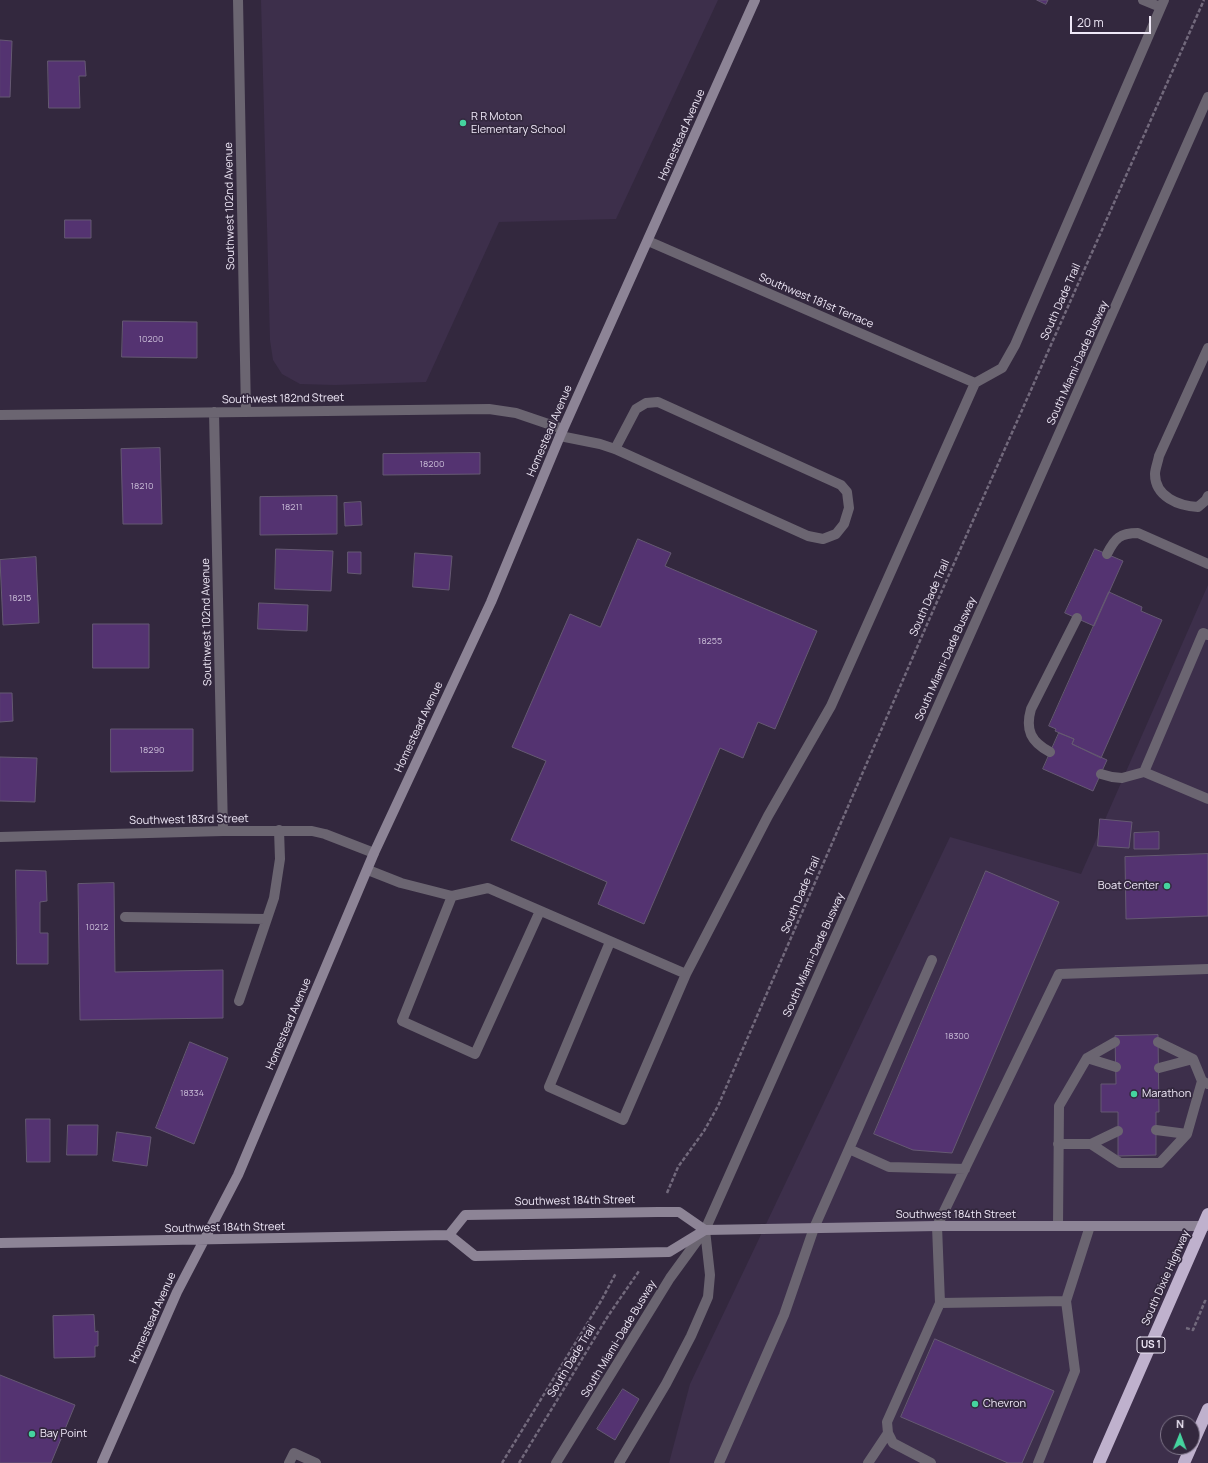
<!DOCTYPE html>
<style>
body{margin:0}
#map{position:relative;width:1208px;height:1463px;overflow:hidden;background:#33283e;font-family:Manrope,sans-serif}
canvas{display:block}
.north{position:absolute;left:1160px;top:1415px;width:40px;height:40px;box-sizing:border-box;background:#33283e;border:1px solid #7e7588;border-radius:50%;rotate:1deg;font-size:11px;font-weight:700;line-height:16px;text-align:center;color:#efe8f7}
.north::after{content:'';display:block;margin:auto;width:14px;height:18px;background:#45d49f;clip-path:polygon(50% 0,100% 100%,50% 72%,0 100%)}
.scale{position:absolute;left:1070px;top:16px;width:81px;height:18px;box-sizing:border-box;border:2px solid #efe8f7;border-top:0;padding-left:5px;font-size:12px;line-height:14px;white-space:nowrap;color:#efe8f7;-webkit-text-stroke:3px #33283e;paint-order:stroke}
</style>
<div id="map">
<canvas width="1208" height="1463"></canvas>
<div class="north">N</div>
<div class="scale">20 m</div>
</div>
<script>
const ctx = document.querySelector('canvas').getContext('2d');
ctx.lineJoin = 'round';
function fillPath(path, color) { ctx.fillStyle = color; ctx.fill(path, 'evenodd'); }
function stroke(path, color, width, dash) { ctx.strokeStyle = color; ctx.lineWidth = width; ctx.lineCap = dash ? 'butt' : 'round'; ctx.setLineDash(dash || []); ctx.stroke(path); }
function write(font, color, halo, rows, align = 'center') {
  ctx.font = font + ' Manrope,sans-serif'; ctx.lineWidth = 3.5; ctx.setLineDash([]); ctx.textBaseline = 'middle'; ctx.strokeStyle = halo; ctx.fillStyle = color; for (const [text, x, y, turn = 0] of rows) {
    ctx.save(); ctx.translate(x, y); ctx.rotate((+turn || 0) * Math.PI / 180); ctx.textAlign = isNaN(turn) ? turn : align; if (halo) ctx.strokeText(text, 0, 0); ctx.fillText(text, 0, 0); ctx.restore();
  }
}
fillPath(new Path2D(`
 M261 0H718L616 219 499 222 426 382 334 385 300 384 282 374 273 360 270 340Z
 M1208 585V1463H669L690 1384 950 837 1081 874ZM1168 1423H1192V1447H1168Z`), '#3d2f4b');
const building = new Path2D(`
 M1037 0H1048L1046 4Z
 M0 40 12 41 10 97H0Z
 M48 61H85L86 76H79L80 108H49Z
 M65 220H91V238H65Z
 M123 321 197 322V358L122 357Z
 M160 448 162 524H123L121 449Z
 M480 453V474L383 475V454Z
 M337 496V534L260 535V497Z
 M361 502 362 525 345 526 344 503Z
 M638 539 671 553 665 566 817 631 775 729 758 722 743 758 720 748 644 924 598 904 607 882 511 840 546 761 512 747 570 614 600 627Z
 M276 549 333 551 331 591 275 589Z
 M1095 549 1123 561 1094 626 1065 613Z
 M348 552H361V574L348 573Z
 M415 553 452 556 449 590 413 587Z
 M36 557 39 623 3 625 0 560Z
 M1109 592 1142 607 1141 611 1162 620 1101 758 1072 744 1074 739 1055 731 1056 729 1049 726Z
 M259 603 308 605 307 631 258 629Z
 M93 624H149V668H93Z
 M0 693H12L13 721 0 722Z
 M111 729H193V771L111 772Z
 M1059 733 1074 739 1072 744 1107 760 1093 791 1043 769Z
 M0 757 37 758 35 802 0 801Z
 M1100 819 1132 822 1129 848 1098 846Z
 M1159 832V849H1134V833Z
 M1208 854V916L1126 919 1125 857Z
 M16 870 46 871 47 901 40 902V933H48V964H17Z
 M986 871 1059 902 952 1153 913 1150 874 1134Z
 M114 883 115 972 223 970V1018L80 1020 78 884Z
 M1158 1035 1159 1112H1156V1155L1118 1156V1112H1101V1084H1116L1115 1036Z
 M190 1042 228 1058 194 1144 156 1128Z
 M26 1119H50V1162H27Z
 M68 1125H98L97 1155H67Z
 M117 1132 151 1137 147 1166 113 1161Z
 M94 1315 95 1332 98 1331V1346H95V1357L54 1358 53 1316Z
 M935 1339 1054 1391 1022 1463H1008L901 1417Z
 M0 1375 75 1405 51 1463H0Z
 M623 1389 639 1399 615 1440 597 1429Z`);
fillPath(building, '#543371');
stroke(building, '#655972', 1);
stroke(new Path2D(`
 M667 1193 678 1167 704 1131 718 1106 932 613 1204 0
 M1186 1328 1193 1330 1205 1301 1208 1302
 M502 1463 601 1301 616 1273
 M519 1463 608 1316 639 1271`), '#72697c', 2.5, [4, 2]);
stroke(new Path2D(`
 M1143 0 1160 7
 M648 241 975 383
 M1208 348 1159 456C1158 462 1155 469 1155 474 1155 497 1179 506 1198 507L1206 500 1208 496
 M560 436 600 444 615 449 808 536 823 539 836 534 844 524 849 508 847 492 841 485 658 402 646 403 636 409 615 449
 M1107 554C1115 538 1120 533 1138 533L1208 564
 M1050 752C1031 742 1025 730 1031 709L1077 618
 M1144 772 1203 633 1208 635
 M1101 774 1112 777 1122 778 1144 772 1208 799
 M368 870 401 883 452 896 488 888 686 974 768 816 831 706 975 383 1002 368 1015 345 1164 0
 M452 896 402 1021 475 1054 540 911
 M125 917 266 919
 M610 942 549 1087 623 1120 686 974
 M239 1001 274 898 280 859 279 830
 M1158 1042 1193 1059 1202 1081 1208 1084
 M1087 1058 1116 1067
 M1159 1068 1193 1059
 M1156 1130 1187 1134 1202 1081
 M1058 1144H1091L1118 1131
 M1091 1144 1120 1163H1160L1187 1134
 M849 1149 932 960
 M1058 1226 1059 1106 1087 1058 1115 1042
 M1066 1301 940 1303 937 1226 1059 974 1208 969
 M289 1463 294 1453 316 1463
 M556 1463 670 1278 705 1230 1016 531 1208 97
 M619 1463 666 1384 691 1336 708 1297 710 1275 705 1230
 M719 1463 784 1315 814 1228 849 1149 889 1167 965 1169
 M868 1463 888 1433
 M931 1463 893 1443 888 1433 887 1422 940 1303
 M1038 1463 1075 1371 1066 1301 1090 1226`), '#6b6571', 10);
stroke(new Path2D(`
 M238 0 246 412
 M214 412 223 831
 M0 415 489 409 516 413 563 429
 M0 837 223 831H312L325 834 374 853`), '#6b6571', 10);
stroke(new Path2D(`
 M705 1230 937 1226H1208
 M0 1243 449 1235 475 1256 669 1252 705 1230 679 1212H658L465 1215 449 1235
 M102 1463 177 1292 238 1175 374 853 491 602 560 436 755 0`), '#8d8496', 10);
stroke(new Path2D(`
 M1192 1445 1208 1409
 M1099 1463 1208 1214
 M1184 1463 1191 1447`), '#bfb1cd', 12);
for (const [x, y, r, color] of [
 [463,123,4,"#45d49f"],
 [1167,886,4,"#45d49f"],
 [1134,1094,4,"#45d49f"],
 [975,1404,4,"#45d49f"],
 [32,1434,4,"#45d49f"]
]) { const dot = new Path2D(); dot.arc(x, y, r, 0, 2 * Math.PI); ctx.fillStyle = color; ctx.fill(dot); stroke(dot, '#33283e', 1.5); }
write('9px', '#c8bbd6', null, [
 ["10200",151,339],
 ["18200",432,464],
 ["18210",142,486],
 ["18211",292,507],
 ["18215",20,598],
 ["18255",710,641],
 ["18290",152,750],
 ["10212",97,927],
 ["18300",957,1036],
 ["18334",192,1093]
]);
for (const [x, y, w] of [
 [1151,1345,28]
]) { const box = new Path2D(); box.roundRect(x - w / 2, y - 8, w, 16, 3); ctx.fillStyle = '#33283e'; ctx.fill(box); stroke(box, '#efe8f7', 1); }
write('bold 10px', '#efe8f7', null, [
 ["US 1",1151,1345]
]);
write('11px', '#efe8f7', '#33283e', [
 ["R R Moton",471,117],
 ["Elementary School",471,130],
 ["Boat Center",1159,886,"right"],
 ["Marathon",1142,1094],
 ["Chevron",983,1404],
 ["Bay Point",40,1434]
], 'left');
write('11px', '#efe8f7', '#33283e', [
 ["Homestead Avenue",682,135,-66],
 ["Southwest 102nd Avenue",230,206,-91],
 ["Southwest 181st Terrace",816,301,23],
 ["South Dade Trail",1061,302,-66],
 ["South Miami-Dade Busway",1078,363,-66],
 ["Southwest 182nd Street",283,399,-1],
 ["Homestead Avenue",550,431,-67],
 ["South Dade Trail",930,598,-66],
 ["Southwest 102nd Avenue",207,622,-91],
 ["South Miami-Dade Busway",946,659,-66],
 ["Homestead Avenue",419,727,-65],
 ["Southwest 183rd Street",189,820,-1],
 ["South Dade Trail",801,895,-67],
 ["South Miami-Dade Busway",814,955,-66],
 ["Homestead Avenue",289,1024,-67],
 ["Southwest 184th Street",575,1201,-1],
 ["Southwest 184th Street",956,1215],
 ["Southwest 184th Street",225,1228,-1],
 ["South Dixie Highway",1166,1278,-66],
 ["Homestead Avenue",153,1318,-66],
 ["South Miami-Dade Busway",619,1339,-59],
 ["South Dade Trail",572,1361,-59]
]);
</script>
